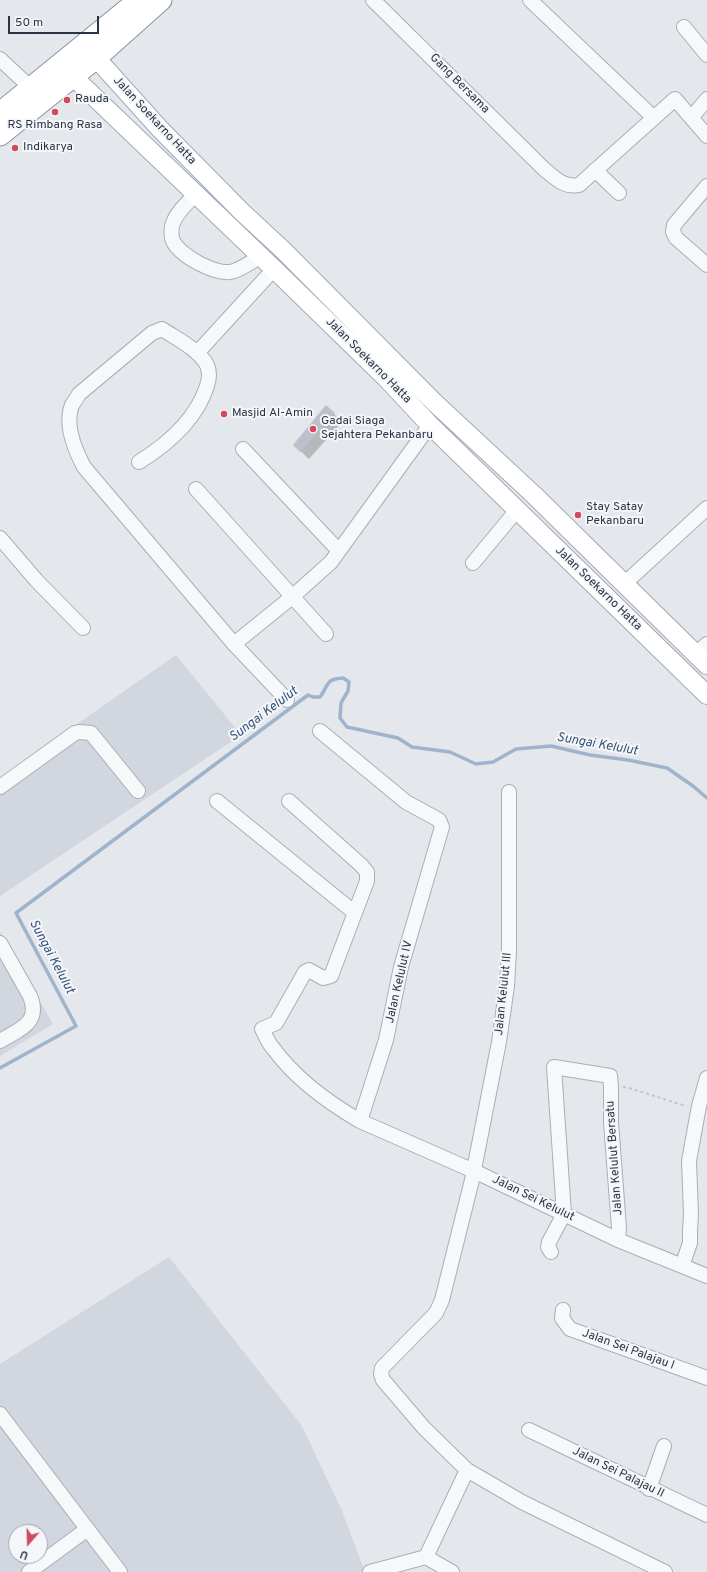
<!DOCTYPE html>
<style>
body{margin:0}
#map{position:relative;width:707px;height:1572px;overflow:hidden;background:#e4e7ec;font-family:Overpass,sans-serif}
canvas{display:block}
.north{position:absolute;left:8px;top:1524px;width:40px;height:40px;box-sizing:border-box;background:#f4f6f9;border:1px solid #a4a8b1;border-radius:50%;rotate:200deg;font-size:11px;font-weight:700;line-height:16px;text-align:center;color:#2b3445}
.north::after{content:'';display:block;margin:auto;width:14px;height:18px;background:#d1495b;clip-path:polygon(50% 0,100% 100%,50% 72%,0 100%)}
.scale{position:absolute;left:8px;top:16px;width:91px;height:18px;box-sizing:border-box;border:2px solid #2b3445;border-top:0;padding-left:5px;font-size:12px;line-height:14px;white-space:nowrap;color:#2b3445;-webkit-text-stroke:3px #f4f6f9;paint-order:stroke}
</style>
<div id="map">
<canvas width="707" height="1572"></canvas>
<div class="north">U</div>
<div class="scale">50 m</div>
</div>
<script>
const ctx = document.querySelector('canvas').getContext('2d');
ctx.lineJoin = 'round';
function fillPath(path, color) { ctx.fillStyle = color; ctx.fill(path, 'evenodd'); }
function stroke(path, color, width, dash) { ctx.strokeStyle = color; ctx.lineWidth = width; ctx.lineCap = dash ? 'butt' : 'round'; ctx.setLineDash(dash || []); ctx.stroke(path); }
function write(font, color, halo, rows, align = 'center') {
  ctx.font = font + ' Overpass,sans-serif'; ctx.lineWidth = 4; ctx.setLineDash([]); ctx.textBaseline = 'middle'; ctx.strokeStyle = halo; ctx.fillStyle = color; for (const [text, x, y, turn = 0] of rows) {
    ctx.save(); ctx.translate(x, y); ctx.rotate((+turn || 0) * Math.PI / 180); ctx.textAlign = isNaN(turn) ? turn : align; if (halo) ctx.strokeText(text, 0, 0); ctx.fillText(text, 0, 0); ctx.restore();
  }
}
fillPath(new Path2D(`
 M176 655 241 735 0 896V778Z
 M0 931 53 1024 0 1056Z
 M169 1257 302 1426 342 1511 365 1572H0V1364ZM16 1532H40V1556H16Z`), '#d2d6de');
fillPath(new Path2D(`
 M326 406 342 422 309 459 294 445Z`), '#0003');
stroke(new Path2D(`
 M0 1068 76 1026 16 913 308 695 313 697H320C329 685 325 679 343 678L349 682 348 691 341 703 340 718 347 727 398 738 412 747 450 752 476 764 493 762 516 749 551 746 590 755 628 760 667 768 693 786 707 798`), '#9fb4cc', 3.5);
fillPath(new Path2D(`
 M326 405 335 413 300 452 293 445Z`), '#bbc0ca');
const minor = new Path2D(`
 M373 0 544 169C555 178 564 188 579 185L675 99 707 136
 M530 0 653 117
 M684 27 707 55
 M0 59 31 88
 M692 117 707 99
 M595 170 619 193
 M707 186 674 225 673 232 676 238 707 265
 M196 194C188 202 177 212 173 223 171 227 171 237 173 241 180 256 218 277 234 271 243 268 253 261 261 256
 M197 353 274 269
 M243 449 339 551
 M139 462C168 444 196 420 207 386 209 380 210 372 207 365 198 349 177 339 162 329L152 333 79 394C77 398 74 402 72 405 64 425 75 450 84 467L234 644 287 700
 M196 489 326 634
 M0 538 36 580 83 628
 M473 563 517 510
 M624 584 707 508
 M234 644 292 597 331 562 430 425
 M696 654 707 644
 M320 731 406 802 439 820 442 827 401 967 386 1040 360 1121
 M0 787 75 733 79 732 91 733 138 791
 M509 792V951L507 986 499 1042 472 1180 442 1300 436 1313 382 1368 381 1374 383 1380 424 1428 467 1470 522 1502 665 1572
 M217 801 355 913
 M289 801 361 865 367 872V881L331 976 323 978 309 970 305 972 276 1023 262 1029C266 1036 268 1043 273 1048 294 1077 329 1103 360 1121L474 1171 618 1240 707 1276
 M0 943 30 996C41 1023 20 1029 0 1041
 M551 1252 548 1247 549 1242 564 1214 554 1067 610 1076 611 1087V1122L619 1228 618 1240
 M682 1266 690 1243V1231L691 1214 689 1161 699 1106 707 1078
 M563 1310 562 1318 570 1329 707 1378
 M0 1414 120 1572
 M529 1430 707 1515
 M649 1489 664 1446
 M426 1557 467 1470
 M29 1572 86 1530
 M370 1572 426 1557 452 1572`);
const major = new Path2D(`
 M87 48 160 129 242 212 283 250 435 403 534 495 707 665
 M63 67 274 269 387 379 430 425 707 695`);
const highway = new Path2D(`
 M0 113 139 0
 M0 135 96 58 161 0`);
stroke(minor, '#a9aeb7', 16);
stroke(major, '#a3abb8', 20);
stroke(highway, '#8b94a3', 23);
stroke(new Path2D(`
 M623 1087 629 1088 686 1106`), '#c2c5cb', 2, [3, 3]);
stroke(minor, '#f7f8fa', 14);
stroke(major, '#fff', 18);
stroke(highway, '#fff', 21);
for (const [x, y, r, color] of [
 [67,100,4,"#d1495b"],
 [55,112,4,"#d1495b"],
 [15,148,4,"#d1495b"],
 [224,414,4,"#d1495b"],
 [313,429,4,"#d1495b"],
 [578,515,4,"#d1495b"]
]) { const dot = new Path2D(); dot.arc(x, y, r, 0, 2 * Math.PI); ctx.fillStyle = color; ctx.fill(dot); stroke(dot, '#f4f6f9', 1.5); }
write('12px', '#2b3445', '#f4f6f9', [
 ["Gang Bersama",459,84,45],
 ["Jalan Soekarno Hatta",154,121,47],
 ["Jalan Soekarno Hatta",368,361,45],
 ["Jalan Soekarno Hatta",598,589,44],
 ["Jalan Kelulut IV",400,982,-77],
 ["Jalan Kelulut III",504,994,-84],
 ["Jalan Kelulut Bersatu",615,1158,-94],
 ["Jalan Sei Kelulut",533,1199,26],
 ["Jalan Sei Palajau I",628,1350,20],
 ["Jalan Sei Palajau II",618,1473,26]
]);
write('12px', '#2b3445', '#f4f6f9', [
 ["Rauda",75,100],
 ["RS Rimbang Rasa",55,126,"center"],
 ["Indikarya",23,148],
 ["Masjid Al-Amin",232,414],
 ["Gadai Siaga",321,422],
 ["Sejahtera Pekanbaru",321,436],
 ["Stay Satay",586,508],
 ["Pekanbaru",586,522]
], 'left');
write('italic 13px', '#34527a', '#f4f6f9', [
 ["Sungai Kelulut",264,715,-37],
 ["Sungai Kelulut",597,745,10],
 ["Sungai Kelulut",51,957,62]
]);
</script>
